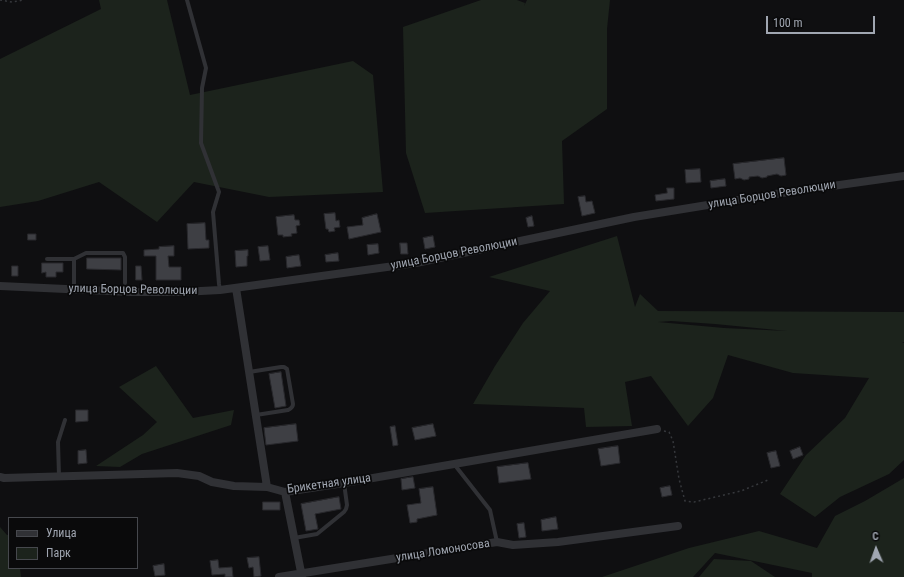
<!DOCTYPE html>
<meta charset="utf-8">
<style>
body{margin:0}
#map{position:relative;width:904px;height:577px;overflow:hidden;background:#0f0f11;font-family:"Roboto Condensed",sans-serif}
canvas{display:block}
.legend{position:absolute;left:8px;top:517px;width:130px;height:52px;box-sizing:border-box;background:#0a0a0b;border:1px solid #46484d;margin:0;padding:5px 7px;list-style:none;font-size:12px;color:#a0a6b1}
.legend li{display:flex;align-items:center;gap:8px;height:20px}
.legend b{width:20px;border:1px solid #46484d}
.north{position:absolute;left:856px;top:529px;width:40px;height:40px;-webkit-text-stroke:3px #0a0a0b;paint-order:stroke;rotate:358deg;font-size:11px;font-weight:700;line-height:16px;text-align:center;color:#a0a6b1}
.north::after{content:'';display:block;margin:auto;width:14px;height:18px;background:#a0a6b1;clip-path:polygon(50% 0,100% 100%,50% 72%,0 100%)}
.scale{position:absolute;left:766px;top:16px;width:109px;height:18px;box-sizing:border-box;border:2px solid #a0a6b1;border-top:0;padding-left:5px;font-size:12px;line-height:14px;white-space:nowrap;color:#a0a6b1;-webkit-text-stroke:3px #0a0a0b;paint-order:stroke}
</style>
<div id="map">
<canvas width="904" height="577"></canvas>
<ul class="legend">
<li><b style="height:5px;background:#303135"></b>Улица</li>
<li><b style="height:11px;background:#1c231c"></b>Парк</li>
</ul>
<div class="north">С</div>
<div class="scale">100 m</div>
</div>
<script>
const ctx = document.querySelector('canvas').getContext('2d');
ctx.lineJoin = 'round';
function fillPath(path, color) { ctx.fillStyle = color; ctx.fill(path, 'evenodd'); }
function stroke(path, color, width, dash) { ctx.strokeStyle = color; ctx.lineWidth = width; ctx.lineCap = dash ? 'butt' : 'round'; ctx.setLineDash(dash || []); ctx.stroke(path); }
function write(font, color, halo, rows, align = 'center') {
  ctx.font = font + ' "Roboto Condensed",sans-serif'; ctx.lineWidth = 3.5; ctx.setLineDash([]); ctx.textBaseline = 'middle'; ctx.strokeStyle = halo; ctx.fillStyle = color; for (const [text, x, y, turn = 0] of rows) {
    ctx.save(); ctx.translate(x, y); ctx.rotate((+turn || 0) * Math.PI / 180); ctx.textAlign = isNaN(turn) ? turn : align; if (halo) ctx.strokeText(text, 0, 0); ctx.fillText(text, 0, 0); ctx.restore();
  }
}
fillPath(new Path2D(`
 M99 0H167L190 95 353 61 373 75 383 192 269 197 194 182 157 222 99 182 38 201 0 207V59L101 9Z
 M481 0H517L525 3 524 6 527 0H610L607 29V109L562 141 564 204 425 213 406 153 403 27Z
 M617 236 635 307 640 294 658 311 904 312V342H902L904 343V460L889 474 840 497 815 517 780 494 806 455 845 418 869 378 793 373 728 355 713 398 688 426 651 376 625 382 632 426 586 427 584 408 473 404 495 366 523 323 550 291 489 277ZM671 321 715 324 787 331 724 328 658 322Z
 M156 366 193 418 234 410 231 425 142 454 120 467 96 466 143 435 157 422 119 387Z
 M904 478V577H812V573L715 553 693 577H602L689 548 759 531 817 548 835 516 865 501Z
 M0 527 7 535H9V568H20L21 577H0Z
 M714 559 751 561 775 577H699Z`), '#1c231c');
const building = new Path2D(`
 M784 158 786 175 781 176 777 174 767 176V177L762 178 758 176 749 177V179L744 180 740 178 735 179 733 164Z
 M700 169 701 182 686 183 685 170Z
 M725 179 726 186 711 188 710 181Z
 M667 188H674V199L656 201 655 195 667 193Z
 M585 196 586 202 592 201 595 213 582 216 578 197Z
 M335 213 336 221 339 220 340 227 334 228 335 231 329 232 328 229H326L324 214Z
 M377 214 381 232 349 239 347 227 363 225 362 218Z
 M294 215 295 220H299L300 225 296 226 297 233 291 234 292 236 283 237V235H278L276 217Z
 M532 216 534 226 528 227 526 218Z
 M205 223 206 240H209V248L188 249 187 224Z
 M28 234H36V240H28Z
 M433 236 435 247 425 249 423 238Z
 M400 243H407L408 254H401Z
 M378 244 379 253 368 255 367 245Z
 M174 246V256H168L169 267H181V280H156V256H144V250L159 249V247Z
 M268 246 270 260 260 261 258 247Z
 M248 250V256H247V266L236 267 235 251Z
 M338 253 339 261 326 262 325 255Z
 M299 255 301 266 287 268 286 257Z
 M87 258H121V270L87 269Z
 M42 263H63V272H56V277H46V272L42 273Z
 M12 266H18V276H12Z
 M136 266H141L142 280H136Z
 M281 372 286 406 275 408 269 374Z
 M76 410H88V421L76 422Z
 M296 424 298 441 266 445 264 428Z
 M433 424 436 436 415 440 412 428Z
 M395 426 398 445 393 446 390 427Z
 M618 446 620 463 601 466 598 449Z
 M800 447 803 455 793 459 790 451Z
 M86 450 87 463 78 464V451Z
 M776 451 780 466 771 468 767 453Z
 M528 463 531 479 499 483 497 467Z
 M413 477 415 488 402 490 401 479Z
 M670 486 672 495 662 497 660 488Z
 M433 487 437 515 417 519V522L410 523 407 505 421 503 419 489Z
 M339 497 341 509 315 514 318 529 306 531 301 504Z
 M263 502H280V510H263Z
 M556 517 558 529 542 531 541 520Z
 M524 523 526 537 519 538 517 524Z
 M259 557 261 576 254 577 253 567 249 568 247 558Z
 M218 560 219 568 232 567 233 577H225V574L212 575 210 561Z
 M164 564 165 575 155 576 153 566Z`);
fillPath(building, '#3e3f44');
stroke(building, '#29292d', 1);
stroke(new Path2D(`
 M0 0 12 2 24 0
 M664 431 669 432 673 441 679 479 685 501 694 502 741 491 768 480`), '#36383c', 1.5, [2, 3]);
stroke(new Path2D(`
 M187 0 206 68 202 88 201 143 219 192 213 212 219 284 220 290
 M47 259H74
 M74 289V259L86 253H123L125 257V283
 M249 372 281 367H284L287 369 293 404C293 408 291 408 288 410L256 415
 M454 464 490 510 497 542
 M59 476 58 442 65 420
 M294 538 317 534 344 512 346 509 347 505 344 483`), '#303135', 4);
stroke(new Path2D(`
 M0 286 131 292H182L220 290 416 263 634 217 775 194 904 176
 M236 288 267 487
 M0 477 4 478 177 473 199 476 212 482 234 486 267 487 285 492 344 483 657 429
 M285 492 302 577
 M279 577 497 542 513 545 558 542 678 526`), '#303135', 8);
write('12px', '#a0a6b1', '#0a0a0b', [
 ["улица Борцов Революции",772,195,-9],
 ["улица Борцов Революции",454,254,-11],
 ["улица Борцов Революции",133,290,1],
 ["Брикетная улица",329,484,-8],
 ["улица Ломоносова",443,551,-9]
]);
</script>
